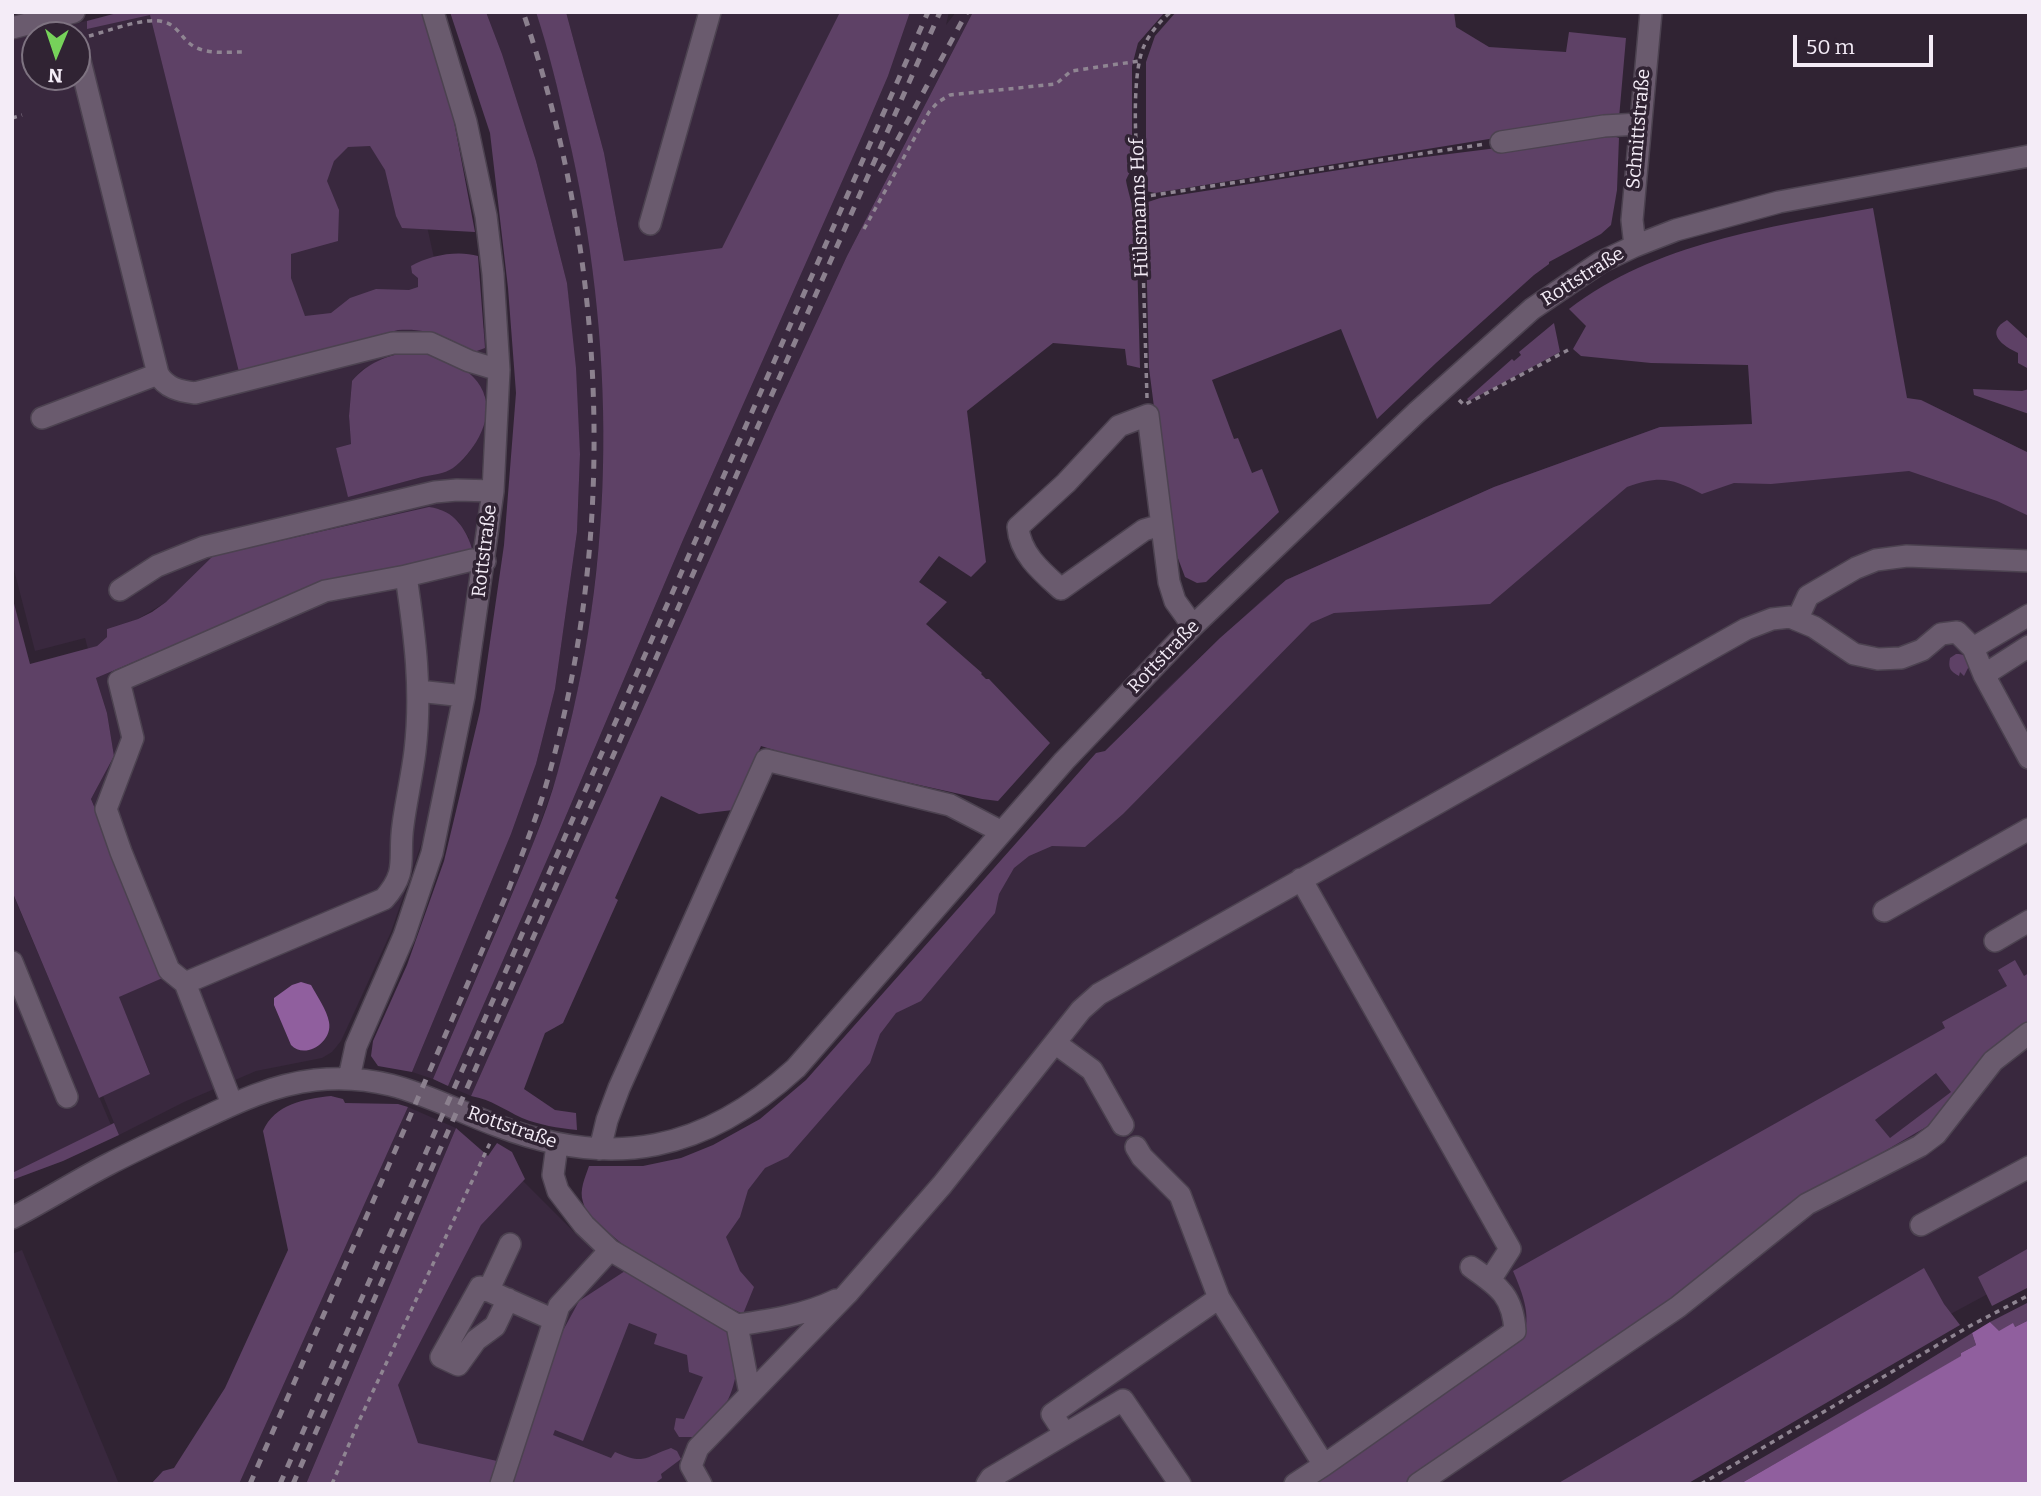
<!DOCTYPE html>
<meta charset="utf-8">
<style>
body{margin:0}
#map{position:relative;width:2041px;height:1496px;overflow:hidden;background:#302333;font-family:Bitter,serif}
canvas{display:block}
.frame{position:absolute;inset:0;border:14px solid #f4ecf7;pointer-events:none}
.north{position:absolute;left:21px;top:21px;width:70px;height:70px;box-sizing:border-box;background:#302333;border:2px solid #7e7381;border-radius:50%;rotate:182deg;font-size:19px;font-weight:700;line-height:28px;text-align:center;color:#f4ecf7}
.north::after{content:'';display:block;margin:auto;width:24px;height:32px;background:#76d25a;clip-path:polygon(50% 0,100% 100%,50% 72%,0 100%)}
.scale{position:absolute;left:1793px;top:35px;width:140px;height:32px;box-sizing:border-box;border:4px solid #f4ecf7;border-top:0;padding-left:9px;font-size:21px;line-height:24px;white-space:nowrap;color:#f4ecf7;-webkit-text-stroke:5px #302333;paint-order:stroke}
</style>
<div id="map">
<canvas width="2041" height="1496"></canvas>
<div class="frame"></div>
<div class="north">N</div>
<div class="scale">50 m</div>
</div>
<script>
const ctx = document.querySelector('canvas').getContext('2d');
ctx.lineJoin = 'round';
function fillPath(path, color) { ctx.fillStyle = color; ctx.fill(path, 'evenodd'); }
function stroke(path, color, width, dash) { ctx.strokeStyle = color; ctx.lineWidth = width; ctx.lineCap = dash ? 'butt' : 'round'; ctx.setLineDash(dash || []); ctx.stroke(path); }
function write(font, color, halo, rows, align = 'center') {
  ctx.font = font + ' Bitter,serif'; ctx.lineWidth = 7; ctx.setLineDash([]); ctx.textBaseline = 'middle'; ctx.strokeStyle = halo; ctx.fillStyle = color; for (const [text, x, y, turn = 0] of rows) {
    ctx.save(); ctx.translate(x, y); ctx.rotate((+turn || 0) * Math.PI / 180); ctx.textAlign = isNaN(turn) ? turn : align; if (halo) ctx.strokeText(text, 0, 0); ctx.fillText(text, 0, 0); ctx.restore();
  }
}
fillPath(new Path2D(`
 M121 12H292L423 208 434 258 485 330 486 385V397L469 374 396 354 384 358 362 370 352 381 349 416 351 444 336 448 349 496 449 470 463 460 473 447 481 431 485 415 480 501 472 560 441 766 429 821 391 932 341 1041 332 1052 322 1058 256 1071 184 1102 119 1135 103 1096 150 1073 118 997 165 977 91 799 114 756 107 713 96 678 320 583 469 538 458 521 439 509 166 602 138 619 107 629V637L97 646 88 649 85 638 35 651 12 562V40ZM35 35H77V77H35Z
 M486 12H536L547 43 571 145 584 208 596 282 603 366 604 453 600 535 590 626 576 700 558 773 533 844 433 1079 412 1072 511 834 536 764 555 689 577 532 580 454 567 283 536 161 502 54Z
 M566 12H840L722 248 624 261 604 153Z
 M910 12H949L946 25 956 12H973L847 256 774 414 471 1096 448 1086 557 837 683 540 864 132 888 76Z
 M1921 400 2029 453V1260L1997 1289 1635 1484H346L491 1186 517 1175 577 1235 598 1205 754 1141 1163 692 1264 598 1286 580 1494 487 1660 427 1752 424Z
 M12 892 111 1125 12 1173Z
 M408 1107 456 1128 306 1484H239Z
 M22 1250 119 1484H12V1254Z`), '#39283e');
fillPath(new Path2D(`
 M121 12H422L452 111 475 232 402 228 396 216 385 170 370 146 348 147 334 161 327 181 339 210 338 241 291 254V278L305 316 331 313 350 298 376 289 409 290 418 287V278L412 273 411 266C430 255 458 250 478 256L485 348 474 352C447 337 430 328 398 330L239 372 150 15 87 29V21Z
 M450 12H486L502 54 536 161 567 283 576 368 580 454 577 532 555 689 536 764 511 834 412 1072 378 1066 371 1056 373 1041 407 965 444 861 480 711 504 545 516 393 508 288 490 133Z
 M536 12H566L604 153 624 261 722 248 840 12H910L888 76 864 132 683 540 557 837 448 1086 433 1079C457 1023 481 967 505 911 524 865 545 819 558 771 617 562 617 341 567 130 558 90 549 51 536 12Z
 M973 12H1165L1138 43 1132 66V169C1130 172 1127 177 1126 180 1126 183 1134 213 1136 217L1140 368 1127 365 1125 349 1053 343 967 411 986 562 971 577 939 556 919 582 947 602 926 624 982 673 981 674 986 679H989L1050 743 998 801 982 799 803 759 761 746 733 810 699 814 661 796 615 898 618 900 563 1023 545 1033 524 1089 555 1110 576 1113 577 1130C558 1128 539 1125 522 1118 503 1109 492 1100 471 1096L774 414 847 256Z
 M1176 12H1454L1456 27 1489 47 1566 52 1569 32 1626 38 1619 118 1155 193 1146 191V62L1155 36Z
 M1609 134 1619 138 1617 190 1611 225 1601 234 1549 262V264L1534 275 1436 363 1377 419 1341 329 1212 380 1234 439 1238 438 1252 473 1262 469 1279 512 1206 582 1197 583 1185 577 1171 540 1149 368 1145 203 1160 198 1409 159Z
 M1873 208 1907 398 1921 400 2029 453V516L1997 501 1909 471 1771 484 1734 483 1702 494C1672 478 1660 475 1627 487L1490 604 1334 613 1311 623 1123 814 1085 847 1052 846 1029 856 1014 868 999 894 995 913 921 1001 896 1013 880 1034 870 1063 788 1157 765 1168 748 1190 740 1217 726 1237 740 1271 754 1287 743 1314C695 1290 646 1267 606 1230 597 1221 587 1217 583 1202 579 1190 585 1178 589 1166H643L681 1158 713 1145 760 1119 806 1080 1096 753 1105 751 1220 638 1286 580 1494 487 1660 427 1752 424 1748 365 1651 363 1581 356 1573 349 1586 326 1569 309C1655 243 1769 227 1873 208Z
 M2007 320 2029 340V369L2018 363V353C2003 346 1984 333 2007 320Z
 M1554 323 1560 352 1469 401 1467 399 1512 359 1514 361 1521 355 1519 352Z
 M410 352C437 353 477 367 485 397 493 422 472 454 453 468 444 474 432 475 422 477 397 484 373 490 348 497L336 448 351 444 349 416 352 381C367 363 387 355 410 352Z
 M1973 389 2022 391 2029 389V414L1974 395Z
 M429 507C455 510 467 530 473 552L320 583 96 678 107 713 114 756 91 799 165 977 119 997 150 1074 99 1098 12 891V596L30 664 97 646 107 637V629L138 619 152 612 166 602 213 556Z
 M1956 654C1964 654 1968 656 1970 664L1964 676 1960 672 1959 676C1950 671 1948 668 1950 658Z
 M2015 960 2024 976 2029 973V1024L1933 1123 1804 1198 1629 1330 1410 1484H1307L1519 1342C1535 1322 1522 1292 1513 1271L1945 1028 1942 1022 2007 986 1998 970ZM1936 1073 1951 1092 1890 1138 1875 1120Z
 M331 1096 343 1099 345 1103 398 1104 408 1107 239 1484H151L163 1471 174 1468 225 1388 288 1250 263 1131C275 1104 304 1099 331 1096Z
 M114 1123 119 1135 63 1161 12 1180V1173Z
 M456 1128 488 1156 497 1143 512 1152 525 1179 481 1225 398 1385 418 1443 497 1461 492 1484H306Z
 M2029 1248V1287L1992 1306 1978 1277Z
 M1924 1268 1944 1304 1960 1325 1687 1484H1557Z
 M625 1271C652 1287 714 1313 732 1337 743 1353 735 1390 725 1405 718 1417 706 1427 696 1437H679L674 1429 676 1418 684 1419 703 1377 689 1372 687 1355 654 1344 657 1334 629 1323 583 1441 555 1430 553 1435 611 1458 615 1452C645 1465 643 1458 671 1448L677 1451 681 1459 661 1474 662 1478 654 1484H513L528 1428 559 1338 579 1301Z
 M2029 1302V1320L2015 1327 1999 1332 1990 1322Z
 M1972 1333 1976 1345 1961 1353 1962 1356 1740 1484H1717L1886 1386Z`), '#5e4166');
fillPath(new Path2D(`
 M301 982 311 985C317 996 327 1010 329 1022 333 1042 305 1060 291 1045L274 1005V998L292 985Z
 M2029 1320V1484H1740L1961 1356V1353L1976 1345 1972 1333 1990 1322 1999 1331 2013 1323 2015 1327Z`), '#905f9e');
const minor = new Path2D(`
 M12 28 74 12
 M77 49 158 374C166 388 179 391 195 393L393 343H430L469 361 499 370
 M1501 142 1604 126 1639 124
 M650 224 710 12
 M1635 246 1632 220 1651 12
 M42 418 158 374
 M1161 525 1144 530 1061 589C1042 572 1020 554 1018 527L1066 483 1119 426 1148 415 1169 582 1175 601 1193 626
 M120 590 157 566 204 547 435 492 457 490 493 491
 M1797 620 1808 596 1856 568 1876 560 1907 556 2029 561
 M1973 648 1984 675 2029 758
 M1984 675 2029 646
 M418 691 464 696
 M1301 879 1510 1249 1490 1280
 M1884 911 2029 829
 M1995 941 2029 921
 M12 962 67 1097
 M185 983 169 970 121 852 106 809 133 738 119 681 325 591 406 576
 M1055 1043 1092 1070 1123 1125
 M349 1078 356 1046 404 936 432 853 464 696 493 491 499 370 493 274 486 216 466 122 433 12
 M232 1104 185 983 384 899C409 871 398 859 403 825 406 801 412 776 415 751 422 691 415 636 406 576L472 560 485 561
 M557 1145 553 1175 558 1191 584 1225 610 1250 737 1325 750 1394
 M1136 1147 1142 1157 1180 1195 1219 1298 1324 1465 1295 1484
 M600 1149 607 1120 619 1088 766 760 950 805 1002 832
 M12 1218C45 1201 76 1181 109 1164 136 1150 164 1137 191 1124 231 1105 270 1085 315 1080 389 1072 432 1101 498 1126 613 1170 705 1151 796 1068L1064 761 1193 626 1417 412 1532 309 1601 262 1635 246 1676 230 1779 202 2029 156
 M1921 1225 2029 1167
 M488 1291 510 1244
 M508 1299 495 1326 476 1340 458 1365 441 1357 480 1287 554 1320
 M737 1325C771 1320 805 1315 836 1300
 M1065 1434 1123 1400 1180 1484
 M1324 1465 1515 1331C1513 1295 1498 1286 1471 1267
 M501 1484 559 1306 610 1250
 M701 1484 691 1466 698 1448 847 1294 942 1185 1081 1010 1099 994 1746 629 1772 619 1790 617 1814 627 1854 654 1878 659 1901 658 1922 650 1941 634 1957 632 1973 648 2029 615
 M987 1484 991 1478 1065 1434 1052 1414 1219 1298
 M1418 1484 1678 1307 1807 1204 1920 1146 1936 1134 1993 1061 2029 1033`);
stroke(minor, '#4c4250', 24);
stroke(new Path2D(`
 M89 36C108 31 147 16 164 22 176 25 180 35 189 43 203 55 225 52 242 52
 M12 118 22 115
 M1141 197 1485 144
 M864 229 929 112 938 102 950 95 1056 84 1071 71 1139 61
 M1147 398 1141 197C1136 163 1130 77 1144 46 1149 34 1161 20 1171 12
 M1459 400 1464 405 1568 350
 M332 1484 359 1421 490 1143
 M1701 1484 1968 1327 2029 1295`), '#8f8592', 3.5, [5, 5]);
stroke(minor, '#6a5b6e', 21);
stroke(new Path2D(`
 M880 172 967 12
 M250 1484 508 891C523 852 539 812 550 771 618 525 606 253 523 12
 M280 1484 928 12
 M293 1484 940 12`), '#8b808e', 5, [9, 9]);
write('19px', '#f4ecf7', '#302333', [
 ["Schnittstraße",1639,129,-85],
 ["Hülsmanns Hof",1140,208,-92],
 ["Rottstraße",1583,277,-32],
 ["Rottstraße",485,551,-83],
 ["Rottstraße",1164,657,-46],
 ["Rottstraße",512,1128,19]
]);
</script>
